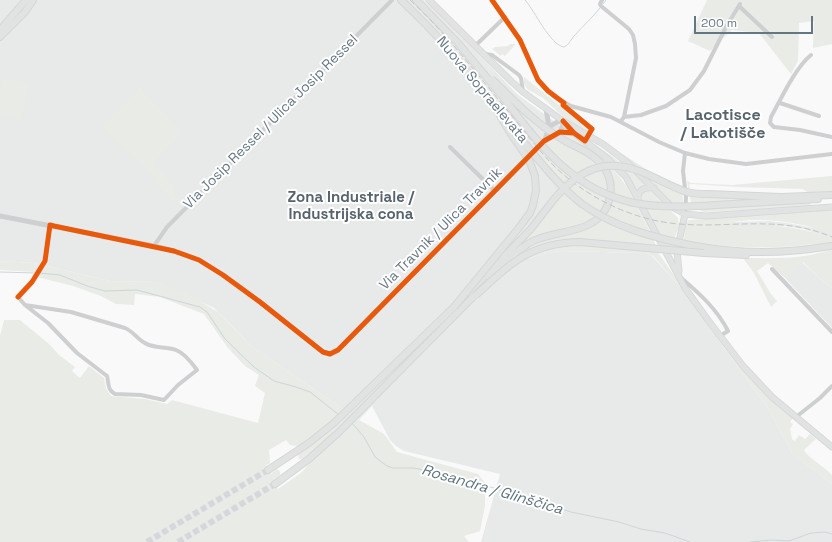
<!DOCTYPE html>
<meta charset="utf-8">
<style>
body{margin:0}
#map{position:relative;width:832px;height:542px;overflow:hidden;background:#f9f9f9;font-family:"Space Grotesk",sans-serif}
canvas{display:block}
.scale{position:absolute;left:694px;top:16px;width:119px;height:18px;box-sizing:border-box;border:2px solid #657683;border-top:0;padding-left:5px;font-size:12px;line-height:14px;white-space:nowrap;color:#657683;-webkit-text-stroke:3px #fff;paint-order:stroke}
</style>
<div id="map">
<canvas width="832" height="542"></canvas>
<div class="scale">200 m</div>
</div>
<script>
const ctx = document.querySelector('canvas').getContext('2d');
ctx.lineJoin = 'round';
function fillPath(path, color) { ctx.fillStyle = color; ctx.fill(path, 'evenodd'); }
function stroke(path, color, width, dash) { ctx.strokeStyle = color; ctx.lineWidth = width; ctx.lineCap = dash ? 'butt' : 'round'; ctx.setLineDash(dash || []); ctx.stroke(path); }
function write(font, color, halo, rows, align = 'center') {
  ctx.font = font + ' "Space Grotesk",sans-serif'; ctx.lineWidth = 4; ctx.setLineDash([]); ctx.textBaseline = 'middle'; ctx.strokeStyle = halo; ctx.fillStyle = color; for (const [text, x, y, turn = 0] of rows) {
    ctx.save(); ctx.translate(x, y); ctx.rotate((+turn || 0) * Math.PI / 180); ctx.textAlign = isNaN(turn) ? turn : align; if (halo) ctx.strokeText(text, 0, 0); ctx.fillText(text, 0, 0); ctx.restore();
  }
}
fillPath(new Path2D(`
 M0 0H424L449 23 517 94 574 136 545 160 564 180 528 259 543 254 559 251 645 253 652 256 682 289 769 410 792 453 832 484V542H481L500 474 404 451 396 446 390 440 372 406 359 420 251 346 235 329 214 308 201 302 202 300 158 282 110 281 34 263 0 261Z
 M768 221 787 223 820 229 832 234V239L804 229 784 226H732V222Z
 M802 262 819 278 832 288V328L785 278Z`), '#e8e9e9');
fillPath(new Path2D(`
 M707 0H832V44L813 48 814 21 799 23 798 61 791 74 759 33 732 30 710 51 688 41Z
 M510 44H516L505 56 502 54 501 56 492 49 495 47 508 46Z
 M524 77 590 130 588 132 571 123 558 112 543 98 527 89 524 84Z
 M2 78 29 82 22 119 0 115V89Z
 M140 86 182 133 153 162 175 186 176 203 154 182 156 179 101 126Z
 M562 134 574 136 607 163 619 176 627 187 651 233 659 254 690 298 764 392 793 418 790 422 793 424 790 429 792 439 795 441 799 435 805 439 810 434 816 439 804 450C807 457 825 467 832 475V484L792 453 769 410 682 289 653 256 645 253 559 251 543 254 528 259 516 242 564 180 538 152 546 144Z
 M588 139 634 172 647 185 642 187 637 192 616 163Z
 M613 148 652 173 682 187 683 199 681 210 669 200 638 168Z
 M832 176V192L810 194 803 189 737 187 691 184 689 185 690 189 694 190 754 198V200L716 202H809L812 206 704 212C688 207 690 196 687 181L691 183 732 185Z
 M648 190 651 191 678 218 679 227 674 239 662 238 642 201 641 193Z
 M832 210V234C801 222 765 217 732 222V226C766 224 800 225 832 239V242C784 249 738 249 690 242L689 248 704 251V256L682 255 686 223 689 220Z
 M832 249V288L819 278 803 262 785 278 768 263 757 271 771 294 777 301 771 307 754 273 743 258C773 258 803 260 832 249Z
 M0 261 34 263 110 281 158 282 203 299 201 302 218 312 251 346 359 420 384 434 397 452 478 474 485 483V506L480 531 464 536 469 542H0V336L4 320H20L49 344 59 355 75 367 72 371 80 378 89 366 104 378 106 389 111 396 145 399 167 404 172 400 258 423 265 393 255 386 259 375 245 366 228 348 204 314 160 297 135 294 134 305 116 304 101 296 73 286 33 276 35 272 0 270ZM286 440 290 445 297 446 301 452 298 455 299 459H302L306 456 310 463 301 473 278 489 273 480 280 475V471L276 469 271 474 266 465 270 463 269 450Z`), '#e8ebe6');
stroke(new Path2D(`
 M525 0C535 11 550 45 564 47 569 45 571 39 575 35 583 26 592 18 600 8
 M603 4 606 0
 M0 272 36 273
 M39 273 60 275 87 286 105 291 137 290 200 307 207 312 225 339 254 367 274 381 296 387 310 392 339 415
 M352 423 364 437 375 457 387 466 393 468H414L471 481 571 512 619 522 641 529 665 533 690 542
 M750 542 771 540 789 541 811 533 825 532 832 534`), '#ced6d9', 1);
stroke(new Path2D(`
 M147 542 268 470
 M178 542 275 484`), '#d4d8dc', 6, [6, 3]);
const secondary = new Path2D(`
 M429 0 512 82 523 92 563 121 603 144 628 163 672 207 685 214 706 216 832 207
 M565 125 574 133 608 159 626 177 685 288 708 320 743 366 772 397 832 447
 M638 199C638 189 645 187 654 188
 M661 243 672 245 679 241
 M679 271 677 251 685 214`);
const primary = new Path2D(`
 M0 30 26 0
 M0 37 25 12 33 0`);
const trunk = new Path2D(`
 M401 0C435 32 467 68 494 106 501 116 506 127 513 137
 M416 0 458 43
 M708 194 781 197 832 195
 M716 205 818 199
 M690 245C735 254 784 254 830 246
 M704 253 746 255
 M490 279C503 265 516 250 533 241 550 233 571 233 588 225 611 214 618 185 602 165 593 154 579 148 567 142
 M468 293 530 230 555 198
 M268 470 309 443 334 423 457 304
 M275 484 309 459 339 432 478 292`);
stroke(secondary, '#d5d6d7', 7);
stroke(primary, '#d5d6d7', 8);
stroke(trunk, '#d5d6d6', 8);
stroke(new Path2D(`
 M492 0 520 40 538 80 555 97 571 106 611 117 659 142 685 153 683 171 686 197 685 214
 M602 0 600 4 601 6 629 29 633 35 635 44 636 58 624 117
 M739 6 772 37
 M476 45 505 17
 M485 54 492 55 519 75 521 78 523 92
 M811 55C795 68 781 99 771 117L770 123 774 127 800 130 832 137
 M780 103 819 116
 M621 121 624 117 641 115 666 106 690 90 704 71 726 27 740 4
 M450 147 495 191
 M685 153 709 159 746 164 832 154
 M154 246 167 227 392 0
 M772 269 832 332
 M680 277C699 293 717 309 728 331L720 336
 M25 305 71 312 125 328C133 331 137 339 145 343 154 349 166 346 176 350 184 353 192 363 197 370L178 385 164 400 141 395 115 394C107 390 109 383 107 376L77 353 48 323 25 305 18 297 32 282 45 261 50 225
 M796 417 820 398 832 386`), '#cecfd0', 4);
stroke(new Path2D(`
 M549 127 557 122 563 121V125L560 132
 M545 140 549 127 546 109
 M0 216 154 246 174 251 199 260 223 275 260 302 323 352 330 354 338 350 544 141 560 132 574 133`), '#cecfd0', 5);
stroke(secondary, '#e1e2e2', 5.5);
stroke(primary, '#e1e2e2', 6);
stroke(trunk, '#e1e2e2', 6);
stroke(new Path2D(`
 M410 0C448 35 479 77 512 116 525 132 537 148 551 163 578 190 614 211 653 220 714 234 771 211 832 237`), '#c3c5c6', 1, [6, 3]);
const trunkBridge = new Path2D(`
 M458 43C473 61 488 79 503 97 540 145 571 189 634 203 661 208 689 207 716 205
 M492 79C515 102 538 126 567 142
 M495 107C522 138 550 179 582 204 614 227 652 237 690 245
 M555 198C579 170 605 157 642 172 657 178 671 187 687 192 694 194 701 194 708 194
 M476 295C511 263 530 243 580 242L704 253
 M454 307 518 229 530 213 533 205 536 190 535 176 529 160 513 137`);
stroke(trunkBridge, '#d5d6d6', 8, []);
stroke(trunkBridge, '#e1e2e2', 6);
stroke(new Path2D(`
 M492 0 520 40 538 80 548 91 564 103 563 105 592 129 585 141 574 133 563 121
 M18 297 32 282 45 261 50 225 54 226 174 251 199 260 223 275 260 302 323 352 330 354 338 350 544 141 560 132 574 133`), '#e8590c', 5);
write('14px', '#657683', '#fff', [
 ["Nuova Sopraelevata",482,90,50],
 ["Via Josip Ressel / Ulica Josip Ressel",271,122,-45],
 ["Via Travnik / Ulica Travnik",441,229,-45]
]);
write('bold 15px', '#57646e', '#fff', [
 ["Zona Industriale /",351,198],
 ["Industrijska cona",351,215]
]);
write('italic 15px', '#60757c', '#fff', [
 ["Rosandra / Glinščica",492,490,16]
]);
write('bold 16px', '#57646e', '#fff', [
 ["Lacotisce",723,116],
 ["/ Lakotišče",723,134]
]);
</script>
